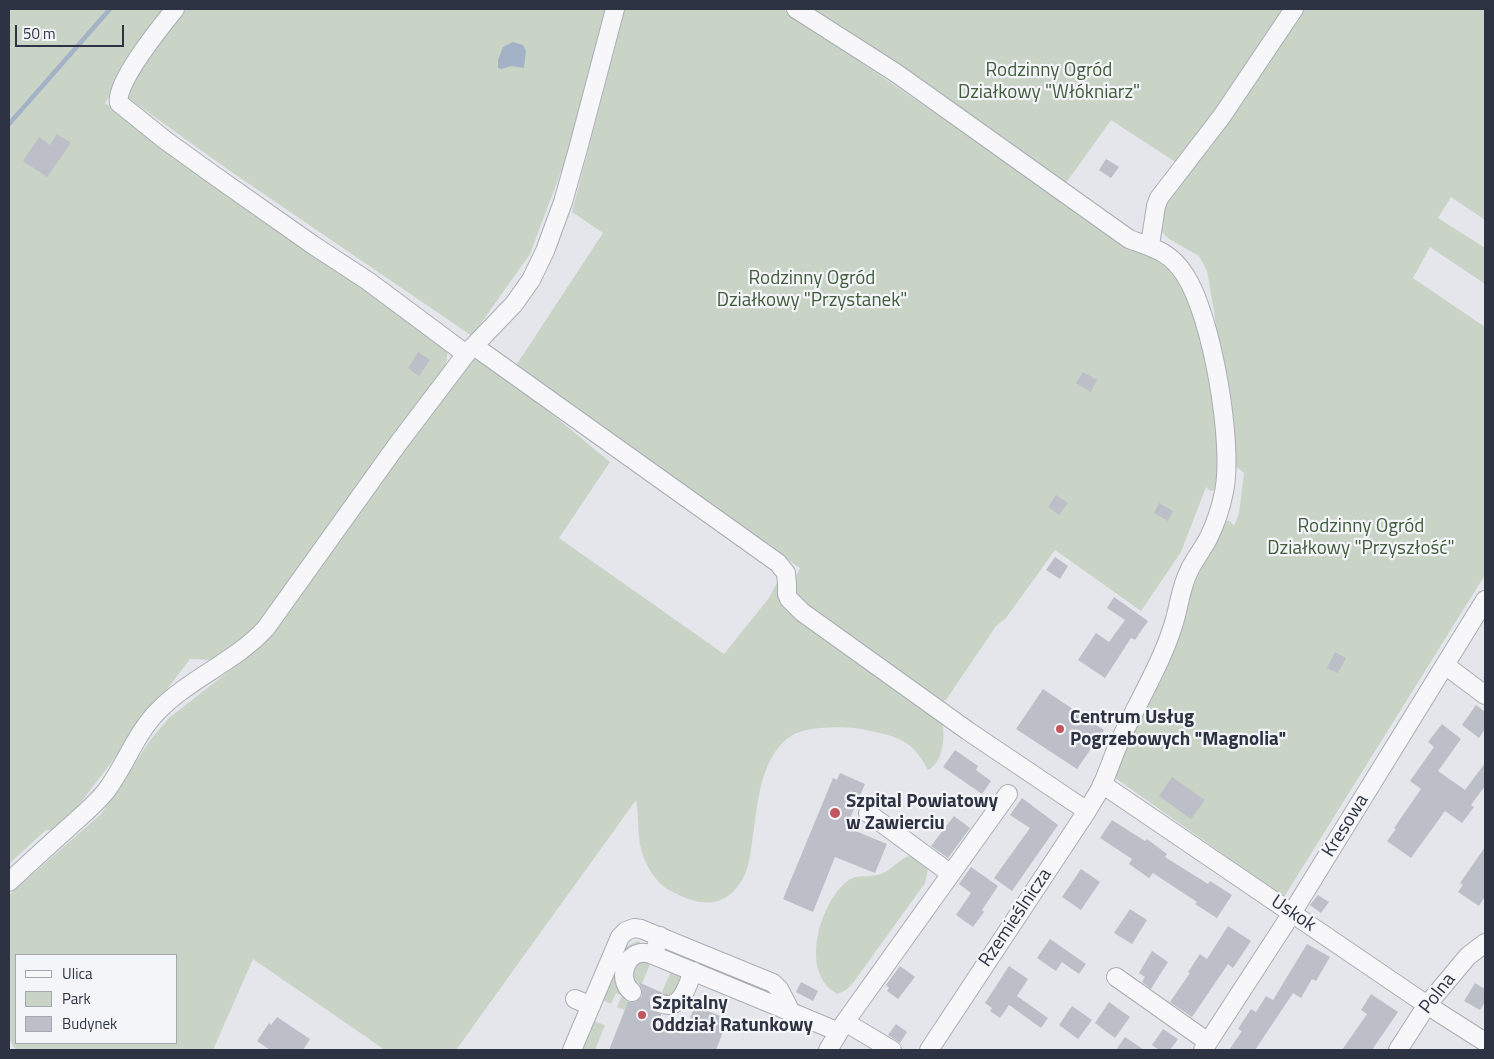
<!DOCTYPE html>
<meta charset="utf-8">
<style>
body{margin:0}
#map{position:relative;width:1494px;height:1059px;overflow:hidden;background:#e4e6eb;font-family:"Titillium Web",sans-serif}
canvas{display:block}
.frame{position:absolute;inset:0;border:10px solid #2d3342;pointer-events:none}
.legend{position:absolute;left:15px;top:954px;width:162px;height:90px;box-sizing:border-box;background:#f4f5f8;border:1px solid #a4a7af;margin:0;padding:6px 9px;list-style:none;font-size:15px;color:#2d3342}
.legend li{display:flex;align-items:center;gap:10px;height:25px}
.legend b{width:25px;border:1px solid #a4a7af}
.scale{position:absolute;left:15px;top:25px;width:109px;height:22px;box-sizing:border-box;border:2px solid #2d3342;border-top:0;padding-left:6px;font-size:15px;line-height:18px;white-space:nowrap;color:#2d3342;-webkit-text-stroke:4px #f4f5f8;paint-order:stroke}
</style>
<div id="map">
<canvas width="1494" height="1059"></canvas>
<div class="frame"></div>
<ul class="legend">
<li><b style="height:6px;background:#f7f7f9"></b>Ulica</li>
<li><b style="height:14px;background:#c9d4c6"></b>Park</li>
<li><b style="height:14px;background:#bcbfc7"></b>Budynek</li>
</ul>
<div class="scale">50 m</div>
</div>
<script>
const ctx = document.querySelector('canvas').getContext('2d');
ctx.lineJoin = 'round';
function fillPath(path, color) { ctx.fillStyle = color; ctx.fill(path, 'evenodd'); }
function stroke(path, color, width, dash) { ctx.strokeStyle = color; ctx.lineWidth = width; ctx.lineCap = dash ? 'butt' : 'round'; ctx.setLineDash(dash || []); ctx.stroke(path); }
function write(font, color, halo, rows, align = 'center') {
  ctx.font = font + ' "Titillium Web",sans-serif'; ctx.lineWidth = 4.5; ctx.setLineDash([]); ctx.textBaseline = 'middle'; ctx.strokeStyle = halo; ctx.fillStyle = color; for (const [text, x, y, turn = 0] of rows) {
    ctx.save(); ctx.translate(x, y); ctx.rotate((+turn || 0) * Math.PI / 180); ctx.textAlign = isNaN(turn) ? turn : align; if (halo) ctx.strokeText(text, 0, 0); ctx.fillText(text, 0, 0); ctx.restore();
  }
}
fillPath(new Path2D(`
 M9 9H168L142 44 105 103 448 349 445 372 253 633 217 660 190 659 59 831 46 830 9 864Z
 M184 9H606L571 145 530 254 472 336 230 171 124 95Z
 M625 9H783L1132 248 1148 254 1171 270 1184 284 1200 325 1220 429V490L1210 491 1206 487 1181 552 1141 611 1055 550 1006 618 996 626 946 700 934 704C937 710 941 717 942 723 946 737 942 764 928 770 911 737 894 736 861 729 844 726 805 726 791 736 764 754 759 792 755 821 752 838 751 866 742 880 726 907 703 907 677 894 673 892 668 890 664 887 654 879 644 862 641 849 637 833 639 815 636 800L456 1050H385L253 959 213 1050H16L9 1039V895L101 814 151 739 169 718 247 657 271 635 339 538 472 358 482 360 518 386 610 462 559 538 724 654 769 598 779 579H795L800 568 515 367 603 233 572 212ZM16 955H176V1043H16Z
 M811 9H1289L1180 165 1111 120 1066 183Z
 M1301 9H1485V220L1451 197 1438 218 1485 248V284L1430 247 1413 278 1485 327V575L1284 897 1111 775 1183 616C1193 583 1209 553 1221 521H1230L1234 526 1239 513 1244 473 1233 464 1214 311 1207 271 1199 256 1169 239 1160 230 1162 211 1167 199Z
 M909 856 924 863 928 869 925 883 853 983 846 990 838 994C799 974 819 906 845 883 857 872 867 879 881 874 892 870 898 860 909 856Z
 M637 941 640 942 641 945 630 949V997L625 1010 617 1007 622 996 616 993 611 1004 600 999 625 947Z
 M662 944 776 991 774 995 661 948Z
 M652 959 642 984 637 982 635 986 631 966 634 961Z
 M672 969 684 975 674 996 662 997 663 993 662 992Z
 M591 1020 605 1025 595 1050H584L580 1048Z`), '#c9d4c6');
fillPath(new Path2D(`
 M513 42 523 45 526 51 524 68 511 66 502 69 498 68V60L503 47Z`), '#a3b2c7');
stroke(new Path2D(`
 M9 124 110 9`), '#a3b2c7', 4.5);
fillPath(new Path2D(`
 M57 134 71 143 47 177 23 161 39 137 50 145Z
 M1106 159 1119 167 1111 178 1099 170Z
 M418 352 430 360 419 376 408 368Z
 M1083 372 1097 380 1091 392 1076 383Z
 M1056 495 1068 503 1059 515 1048 507Z
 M1159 503 1173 511 1168 521 1154 513Z
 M1055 557 1068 566 1060 579 1046 570Z
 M1114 597 1148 621 1135 640 1131 638 1105 678 1078 660 1096 633 1109 642 1125 620 1107 608Z
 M1335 652 1346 658 1338 673 1327 668Z
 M1043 689 1104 730 1077 769 1016 729Z
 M1476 705 1485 712V729L1479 738 1462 725Z
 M1442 724 1461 739 1438 771 1465 790 1485 763V786L1471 805 1474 807 1462 823 1445 811 1411 858 1387 841 1396 829 1394 828 1421 789 1410 781 1434 747 1428 742Z
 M955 750 978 766 976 770 991 781 982 794 943 767Z
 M840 773 865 784 850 818 857 821 853 830 887 844 875 873 835 857 813 912 783 899 833 778 837 780Z
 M1172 777 1205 800 1191 819 1159 796Z
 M1022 798 1058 825 1012 891 994 878 1030 828 1010 815Z
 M954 816 970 828 948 858 931 846Z
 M1112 820 1145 841 1147 839 1167 854 1165 857 1208 884 1210 881 1232 895 1217 918 1195 904 1197 902 1153 873 1149 878 1129 864 1132 859 1100 838Z
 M1485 847V896L1479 906 1458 892 1463 885 1460 883Z
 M971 867 998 886 982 910 984 912 973 927 956 915 971 893 959 884Z
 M1081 869 1100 882 1081 910 1062 897Z
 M1318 895 1329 902 1321 913 1310 905Z
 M1130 909 1147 920 1132 944 1114 933Z
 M1228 926 1251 941 1233 968 1228 964 1192 1017 1170 1002 1190 973 1188 972 1200 954 1207 959Z
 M1050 939 1086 964 1079 974 1062 962 1056 971 1037 958Z
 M1307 944 1330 957 1316 981 1312 979 1301 998 1293 993 1255 1050H1229L1242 1031 1238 1029 1251 1009 1256 1012 1266 996 1273 1000Z
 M1152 951 1168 962 1151 989 1142 982 1145 977 1139 973Z
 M900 966 915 977 898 999 887 991 889 988 886 985Z
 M1009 966 1028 979 1017 996 1048 1018 1041 1028 1009 1005 1000 1018 990 1011 992 1008 985 1003Z
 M638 982 663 993H656L651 996 649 1001 651 1010 661 1014 660 1018 686 1028 695 1006 728 1019 716 1050H609L628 1002H635L642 996V989Z
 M801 982 818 991 813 1001 796 992Z
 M1475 983 1485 989V1002L1480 1010 1464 1001Z
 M1371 994 1398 1012 1372 1050H1342L1367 1014 1361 1010Z
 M1109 1002 1130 1017 1115 1038 1095 1023Z
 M1072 1006 1092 1020 1078 1039 1059 1025Z
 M277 1017 310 1039 303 1050H270L257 1041 269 1023 271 1025Z
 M896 1024 907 1032 900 1043 888 1035Z
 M1163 1029 1178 1039 1170 1050H1159L1152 1045Z
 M1125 1037 1144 1050H1116Z`), '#bcbfc7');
const minor = new Path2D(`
 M175 9C162 25 114 84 119 103L165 140 215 176 313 245 368 281 466 354
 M796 9 896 73 1129 239C1153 248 1170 251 1185 275 1212 316 1234 444 1224 492 1221 507 1215 525 1208 539 1202 550 1194 560 1189 571 1180 589 1179 608 1173 626 1162 661 1140 699 1124 732 1115 749 1110 768 1102 785 1098 794 1092 802 1087 811L929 1050
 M1150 245 1156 206 1159 198 1222 116 1294 9
 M474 346 778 563 786 573 787 584V594L789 599 802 612 968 731 1087 811
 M1445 665 1485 695
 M1102 784 1427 1005 1485 1042
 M868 813 951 874
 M9 882C28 864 48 846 68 828 81 816 95 805 106 791 125 766 136 733 158 711 190 678 235 662 266 628L397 445 466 354 514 304 531 280 545 251 563 202 578 149 615 9
 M660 936 653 955 791 1012
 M1116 977 1208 1042
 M632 992C615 979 627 944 653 955
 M575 999 591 1006
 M659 1003C681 1012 687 987 693 971
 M845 1022 892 1050
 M572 1050 620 937 626 931 634 928 641 929 773 983 779 989 791 1012 839 1032
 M828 1050 845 1022 1008 794
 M1203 1050 1292 913 1485 600
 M1398 1050 1427 1005 1468 956 1485 943`);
stroke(minor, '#a9adb5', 20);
stroke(minor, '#f7f7f9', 18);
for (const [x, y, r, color] of [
 [1060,729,5,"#c25760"],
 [835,813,6,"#c25760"],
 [642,1015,5,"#c25760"]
]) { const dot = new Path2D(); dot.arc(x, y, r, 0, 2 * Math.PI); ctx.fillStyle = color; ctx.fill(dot); stroke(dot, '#f4f5f8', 2); }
write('19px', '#405c3c', '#f4f5f8', [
 ["Rodzinny Ogród",1049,71],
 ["Działkowy \"Włókniarz\"",1049,93],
 ["Rodzinny Ogród",812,279],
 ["Działkowy \"Przystanek\"",812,301],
 ["Rodzinny Ogród",1361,527],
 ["Działkowy \"Przyszłość\"",1361,549]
]);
write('bold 19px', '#2d3342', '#f4f5f8', [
 ["Centrum Usług",1070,718],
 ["Pogrzebowych \"Magnolia\"",1070,740],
 ["Szpital Powiatowy",846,802],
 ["w Zawierciu",846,824],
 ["Szpitalny",652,1004],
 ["Oddział Ratunkowy",652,1026]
], 'left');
write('19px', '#2d3342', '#f4f5f8', [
 ["Kresowa",1346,826,-58],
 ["Uskok",1293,914,34],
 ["Rzemieślnicza",1016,918,-56],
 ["Polna",1438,994,-52]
]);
</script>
